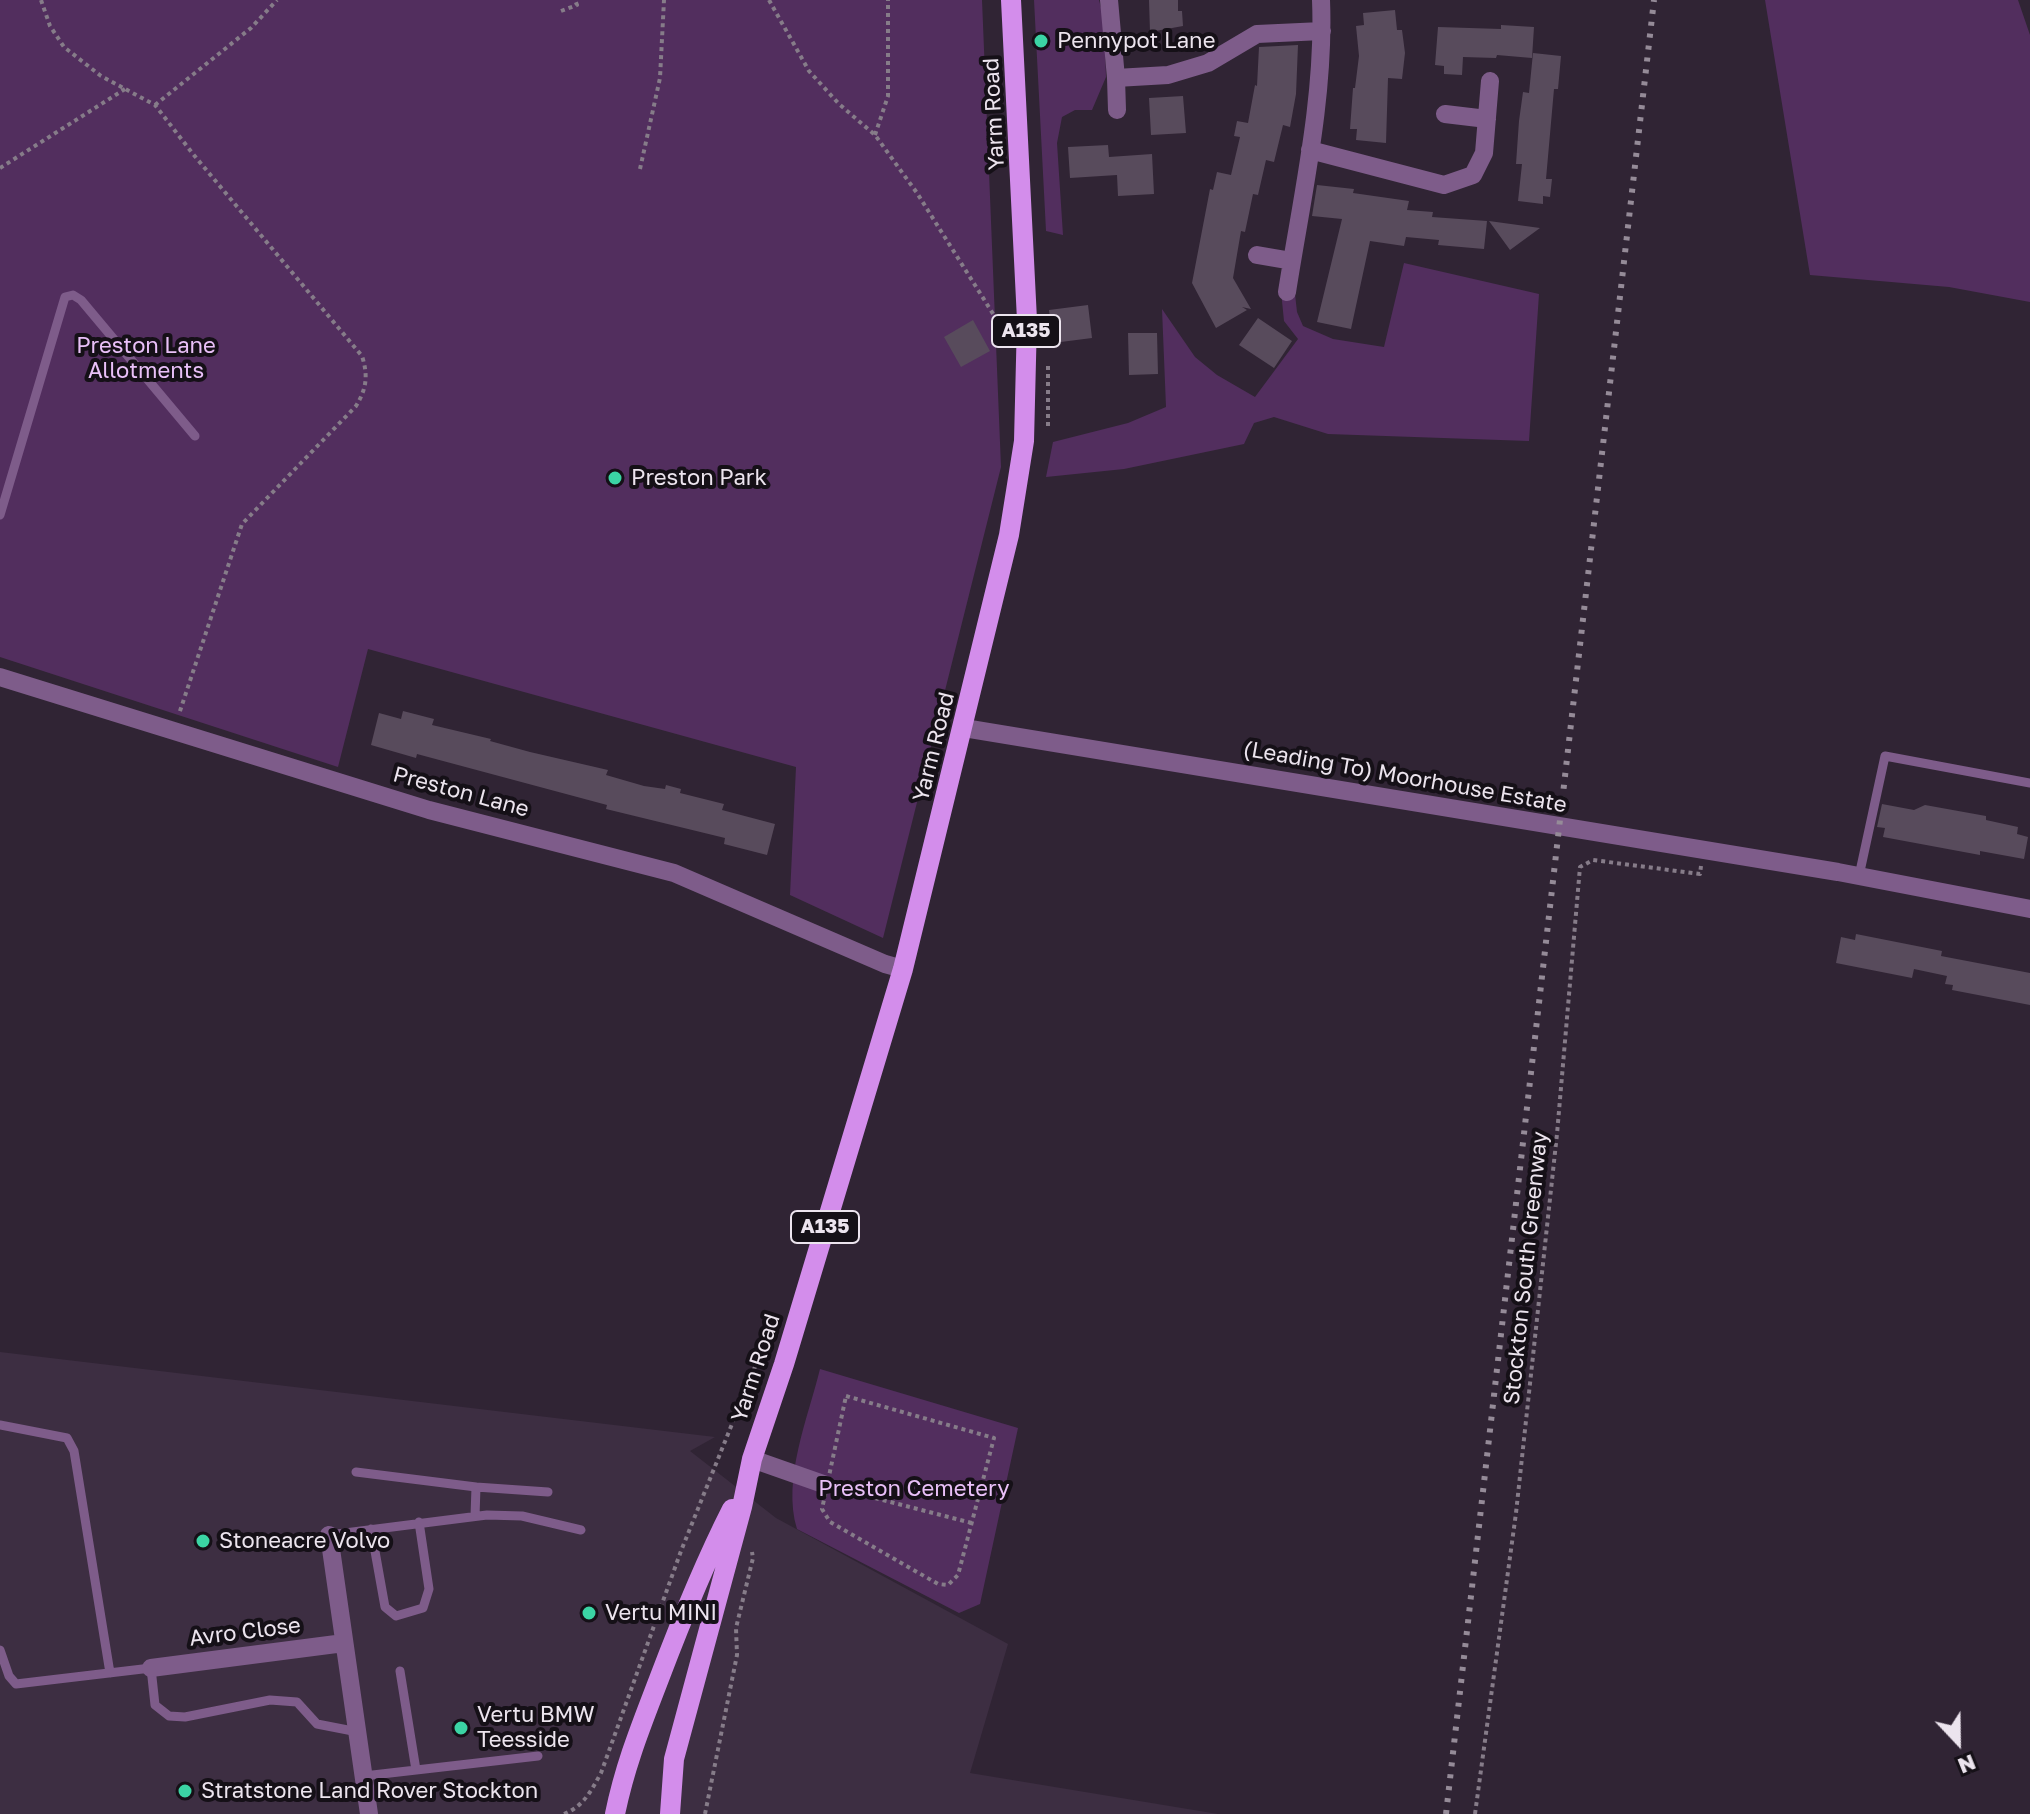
<!DOCTYPE html>
<style>
body{margin:0}
#map{position:relative;width:2030px;height:1814px;overflow:hidden;background:#302434;font-family:"Golos Text",sans-serif}
canvas{display:block}
.north{position:absolute;left:1918px;top:1702px;width:80px;height:80px;-webkit-text-stroke:6px #151017;paint-order:stroke;rotate:158deg;font-size:22px;font-weight:700;line-height:32px;text-align:center;color:#ece4ee}
.north::after{content:'';display:block;margin:auto;width:28px;height:36px;background:#ece4ee;clip-path:polygon(50% 0,100% 100%,50% 72%,0 100%)}
</style>
<div id="map">
<canvas width="2030" height="1814"></canvas>
<div class="north">N</div>
</div>
<script>
const ctx = document.querySelector('canvas').getContext('2d');
ctx.lineJoin = 'round';
function fillPath(path, color) { ctx.fillStyle = color; ctx.fill(path, 'evenodd'); }
function stroke(path, color, width, dash) { ctx.strokeStyle = color; ctx.lineWidth = width; ctx.lineCap = dash ? 'butt' : 'round'; ctx.setLineDash(dash || []); ctx.stroke(path); }
function write(font, color, halo, rows, align = 'center') {
  ctx.font = font + ' "Golos Text",sans-serif'; ctx.lineWidth = 8; ctx.setLineDash([]); ctx.textBaseline = 'middle'; ctx.strokeStyle = halo; ctx.fillStyle = color; for (const [text, x, y, turn = 0] of rows) {
    ctx.save(); ctx.translate(x, y); ctx.rotate((+turn || 0) * Math.PI / 180); ctx.textAlign = isNaN(turn) ? turn : align; if (halo) ctx.strokeText(text, 0, 0); ctx.fillText(text, 0, 0); ctx.restore();
  }
}
fillPath(new Path2D(`
 M0 1352 715 1437 690 1451 776 1518 1008 1644 970 1773 1218 1814H0Z`), '#3d2e42');
fillPath(new Path2D(`
 M0 0H982L1001 467 883 938 790 895 796 767 368 649 338 767 0 657Z
 M1034 0H1099L1104 19 1106 77 1092 110H1075L1062 117 1057 143 1063 235 1046 231Z
 M1765 0H2018L2030 35V302L1949 287 1810 275Z
 M1404 263 1539 294 1529 441 1328 434 1274 417 1254 423 1244 444 1124 469 1046 477 1053 442 1128 423 1166 407 1162 309 1195 357 1217 375 1255 397 1298 339 1284 321 1281 291 1295 294 1297 312 1303 326 1333 339 1384 347Z
 M820 1369 1018 1428 980 1604 959 1613 797 1529C782 1479 808 1418 820 1369Z`), '#522e5e');
fillPath(new Path2D(`
 M1149 0H1178V11H1182L1183 26 1150 32Z
 M1395 10 1397 30H1402L1405 53 1402 79 1388 78 1386 143 1356 140 1357 129H1350L1353 88H1355L1359 56 1356 26 1364 25 1363 13Z
 M1501 25 1534 27 1532 58 1497 55 1496 58 1463 57 1462 75 1444 74V66L1435 65 1438 27 1501 29Z
 M1298 45 1296 94 1290 127 1283 125 1274 162 1266 160 1258 195 1253 194 1245 232 1241 231 1233 278 1251 309 1242 307 1247 310 1216 328 1192 283 1210 189 1213 190 1217 172 1231 175 1240 137 1234 136 1237 121 1248 123 1255 85 1257 86 1259 47Z
 M1533 53 1561 56 1558 89H1554L1546 179H1552L1550 197 1543 196V204L1518 201 1522 164H1516L1519 121 1523 92 1529 93Z
 M1183 96 1186 133 1151 135 1149 98Z
 M1108 145 1109 157 1152 154 1154 194 1118 196 1117 175 1070 178 1068 147Z
 M1317 185 1354 189 1353 193 1409 201 1407 210 1433 212 1432 217 1487 221 1484 249 1438 245 1439 240 1406 237 1404 246 1370 241 1351 329 1317 322 1342 219 1312 216Z
 M1489 221 1540 228 1510 250Z
 M1088 305 1092 338 1053 343 1049 310Z
 M1258 318 1292 341 1274 368 1239 345Z
 M973 320 990 351 961 367 944 337Z
 M1128 333H1157L1158 374 1129 375Z
 M403 711 434 719 432 725 491 739 490 741 530 752 608 770 606 775 644 786 665 789 666 785 681 789 680 793 724 804 722 810 775 824 767 855 724 844 725 838 606 809 607 805 417 754 416 758 371 745 379 713 401 719Z
 M1882 804 1914 810 1925 805 1986 816V820L2018 827 2017 834 2028 837 2024 859 1980 851V855L1883 837 1885 828 1877 827Z
 M1856 934 1942 951 1941 956 2030 973V1005L1952 990 1953 985 1945 984 1947 976 1914 969 1912 978 1836 963 1841 937 1855 940Z`), '#584b5c');
stroke(new Path2D(`
 M41 0 50 26 64 47 101 76 155 105 193 154 362 356C368 375 367 388 356 406L242 524 179 714
 M769 0 809 71 839 104 875 135 917 193 1007 336
 M561 11 577 5 575 0
 M155 105 251 28 277 0
 M875 135 888 96V0
 M0 168 125 89
 M640 169 660 78 664 0
 M1048 426V364
 M846 1396 994 1438 958 1575 948 1585 938 1584 830 1522 822 1509Z
 M844 1490 972 1523
 M564 1814C584 1806 591 1791 601 1773L681 1551 775 1317
 M705 1814 737 1655 736 1628 753 1558 752 1552
 M1475 1814 1516 1513 1557 1134 1580 867 1593 860 1700 874 1701 866`), '#867c89', 4, [4, 4]);
stroke(new Path2D(`
 M0 515 65 297 73 295 81 300 195 436
 M1859 876 1885 756 2030 783
 M0 1425 67 1438 74 1451 110 1673
 M356 1472 476 1487 475 1516
 M476 1487 548 1492
 M371 1529 385 1607 396 1616 423 1608 429 1589 419 1522
 M329 1535 487 1515 522 1516 581 1530
 M0 1650 9 1676 16 1684 151 1668 155 1705 169 1716 185 1717 270 1700 297 1702 317 1724 358 1732
 M400 1671 416 1770
 M364 1776 538 1756`), '#7e5c8a', 9);
stroke(new Path2D(`
 M1109 0 1116 78 1168 75 1208 63 1257 34 1322 31
 M1116 78 1117 110
 M1445 114 1487 119
 M1310 150 1444 185 1473 175 1484 153 1490 81
 M1257 255 1292 261
 M1287 292C1302 196 1325 97 1321 0
 M0 677 429 810 674 873 885 964 903 969
 M964 728 1838 872 2030 909
 M752 1459 826 1485
 M329 1535 369 1814
 M151 1668 344 1643`), '#7e5c8a', 18);
stroke(new Path2D(`
 M615 1814C625 1765 641 1726 659 1679 681 1621 704 1564 732 1509
 M670 1814 674 1759 742 1507 752 1459 784 1364 903 969 1009 535 1024 441 1027 320 1011 0`), '#d38deb', 20);
stroke(new Path2D(`
 M1446 1814 1654 0`), '#958b98', 6, [4, 8]);
for (const [x, y, r, color] of [
 [1041,41,8,"#3bd4a4"],
 [615,478,8,"#3bd4a4"],
 [203,1541,8,"#3bd4a4"],
 [589,1613,8,"#3bd4a4"],
 [461,1728,8,"#3bd4a4"],
 [185,1791,8,"#3bd4a4"]
]) { const dot = new Path2D(); dot.arc(x, y, r, 0, 2 * Math.PI); ctx.fillStyle = color; ctx.fill(dot); stroke(dot, '#151017', 3); }
for (const [x, y, w] of [
 [1026,331,68],
 [825,1227,68]
]) { const box = new Path2D(); box.roundRect(x - w / 2, y - 16, w, 32, 6); ctx.fillStyle = '#151017'; ctx.fill(box); stroke(box, '#ece4ee', 2); }
write('bold 20px', '#ece4ee', null, [
 ["A135",1026,331],
 ["A135",825,1227]
]);
write('22px', '#ece4ee', '#151017', [
 ["Pennypot Lane",1057,41],
 ["Preston Park",631,478],
 ["Stoneacre Volvo",219,1541],
 ["Vertu MINI",605,1613],
 ["Vertu BMW",477,1715],
 ["Teesside",477,1740],
 ["Stratstone Land Rover Stockton",201,1791]
], 'left');
write('22px', '#ece4ee', '#151017', [
 ["Yarm Road",994,114,-93],
 ["Yarm Road",934,747,-76],
 ["(Leading To) Moorhouse Estate",1405,777,10],
 ["Preston Lane",461,792,15],
 ["Stockton South Greenway",1526,1268,-84],
 ["Yarm Road",756,1368,-72],
 ["Avro Close",245,1632,-7]
]);
write('22px', '#e9c0f8', '#151017', [
 ["Preston Lane",146,346],
 ["Allotments",146,371],
 ["Preston Cemetery",914,1489]
]);
</script>
